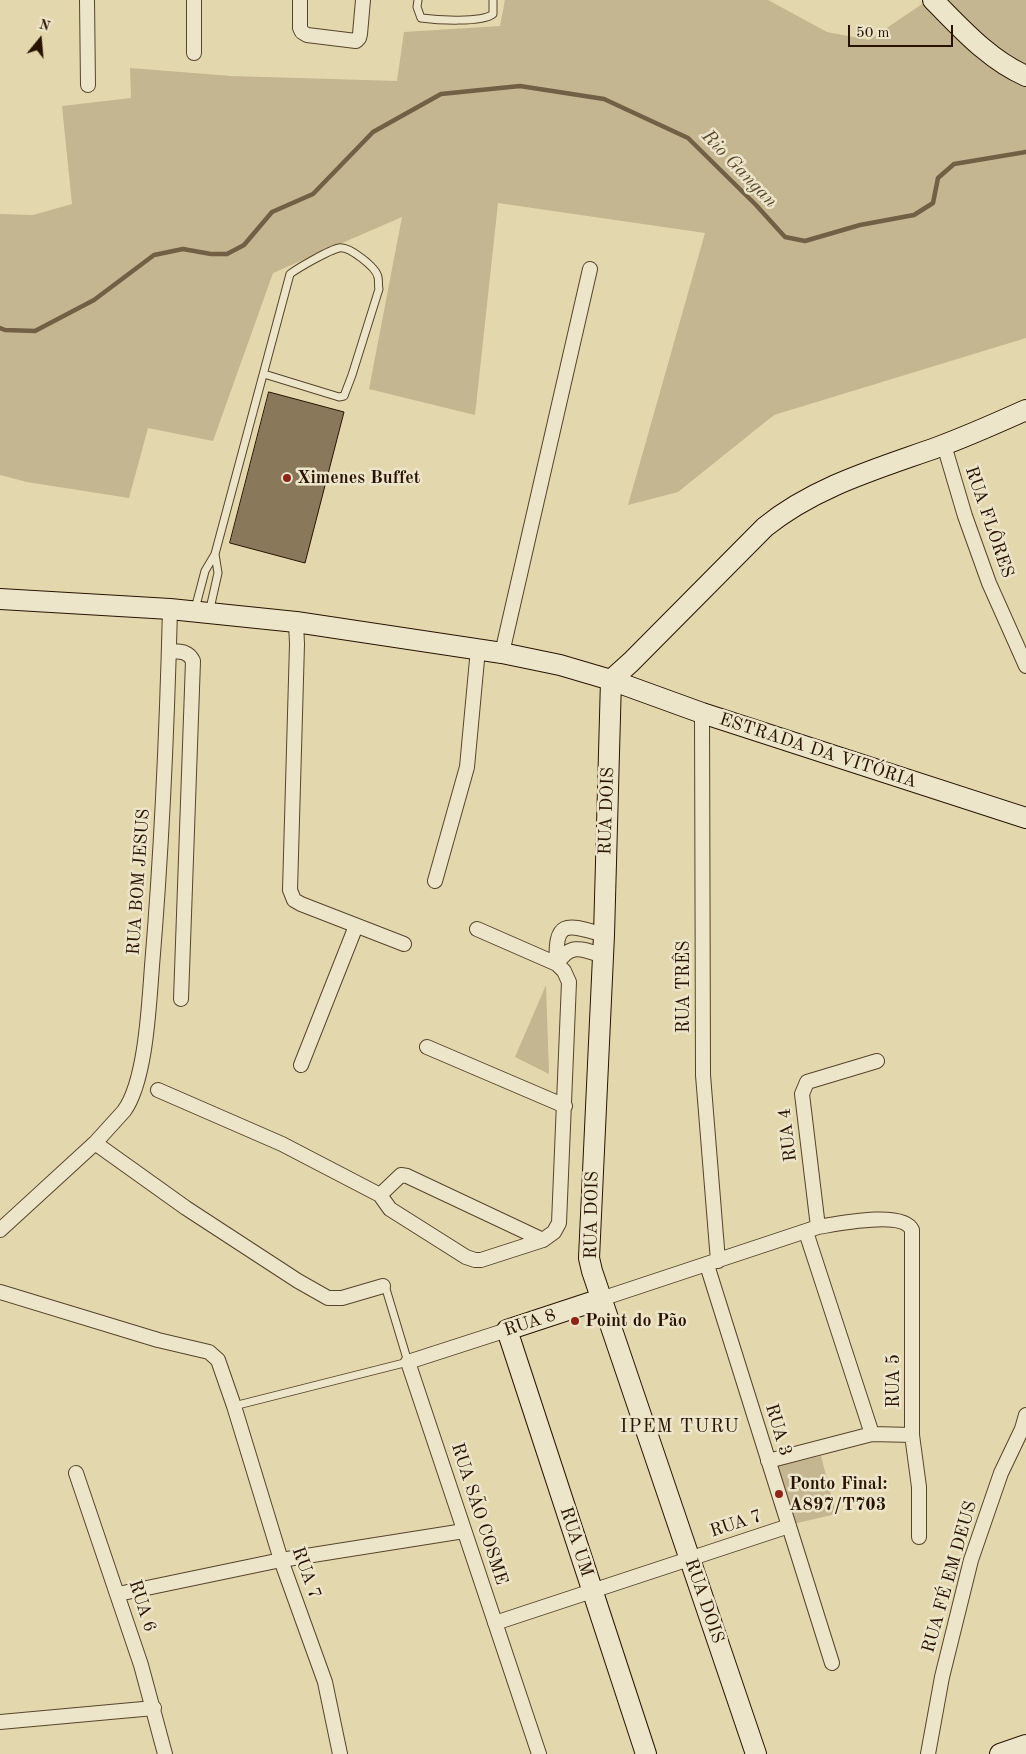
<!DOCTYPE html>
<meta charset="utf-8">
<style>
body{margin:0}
#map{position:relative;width:1026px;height:1754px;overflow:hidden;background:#e3d7ad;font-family:"Old Standard TT",serif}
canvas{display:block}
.north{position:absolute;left:15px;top:15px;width:50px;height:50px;-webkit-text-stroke:4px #ede5ca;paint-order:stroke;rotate:17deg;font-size:14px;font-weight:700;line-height:20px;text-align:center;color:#271300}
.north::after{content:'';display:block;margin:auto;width:18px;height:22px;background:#271300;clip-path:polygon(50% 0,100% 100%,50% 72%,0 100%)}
.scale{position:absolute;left:848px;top:25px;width:105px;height:22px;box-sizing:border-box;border:2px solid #271300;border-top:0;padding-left:6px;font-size:15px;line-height:18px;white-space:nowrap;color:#271300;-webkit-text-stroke:4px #ede5ca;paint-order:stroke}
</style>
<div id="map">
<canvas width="1026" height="1754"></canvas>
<div class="north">N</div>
<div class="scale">50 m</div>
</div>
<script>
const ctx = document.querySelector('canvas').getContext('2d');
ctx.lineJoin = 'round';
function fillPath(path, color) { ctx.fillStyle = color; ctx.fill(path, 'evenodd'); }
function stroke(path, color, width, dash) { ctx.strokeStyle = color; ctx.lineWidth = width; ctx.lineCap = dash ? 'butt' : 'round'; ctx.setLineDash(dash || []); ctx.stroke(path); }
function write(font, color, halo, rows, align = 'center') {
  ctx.font = font + ' "Old Standard TT",serif'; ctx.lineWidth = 5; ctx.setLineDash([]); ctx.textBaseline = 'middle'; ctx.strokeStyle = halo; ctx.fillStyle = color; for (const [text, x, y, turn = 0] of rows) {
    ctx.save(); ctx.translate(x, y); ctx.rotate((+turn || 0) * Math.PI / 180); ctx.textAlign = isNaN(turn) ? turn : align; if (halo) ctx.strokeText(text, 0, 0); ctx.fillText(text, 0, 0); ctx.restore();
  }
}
fillPath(new Path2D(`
 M505 0H768L827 32 869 40 928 0H1026V338L774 415 678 492 628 505 705 233 498 203 475 415 369 389 402 217 273 273 213 441 148 428 129 498 27 482 0 475V214L33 215 72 204 62 106 131 98 130 68 231 76 397 81 404 32 500 26Z
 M546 985 549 1074 515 1057Z
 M821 1456 836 1514 793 1524 778 1466Z`), '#c3b690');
stroke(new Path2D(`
 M0 328 5 330 35 331 94 300 154 255 183 249 211 254H227L244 245 272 212 313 194 373 132 441 94 520 86 604 99 688 138 756 205 785 237 805 241 860 225 914 215 933 203 938 178 954 164 1026 152`), '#716044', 4.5);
const building = new Path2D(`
 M269 392 344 412 305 563 230 543Z`);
fillPath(building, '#89795a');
stroke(building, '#271300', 1);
const lane = new Path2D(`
 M418 0 417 7 421 18C436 20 482 23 493 14V0
 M215 554 290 274C298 268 329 250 339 248 349 246 376 267 378 277 379 281 378 286 379 289L352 375 344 396 339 397 264 374
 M195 609 205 571 215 554 218 573 209 613
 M234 1406 408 1362 386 1289 383 1286`);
const street = new Path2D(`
 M87 0 88 85
 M194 0V53
 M300 0V28L302 32 307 35 356 41 359 38 360 34 363 0
 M944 445 965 516 989 583 1026 666
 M296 622 297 644 290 890 294 900 301 904 404 944
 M169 651C179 652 188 650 193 661L181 999
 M502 653 590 269
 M702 713 703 1075 718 1261
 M435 881 467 767 478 649
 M477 929 557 964 564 971 569 982 559 1223 554 1232 543 1240 481 1260H475L466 1257 390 1209 380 1195 401 1175 407 1176 543 1240
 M557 964C554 917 569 925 604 935
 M557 964C570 942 583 949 603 956
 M427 1047 565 1106
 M301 1065 356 926
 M158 1090 282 1144 380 1195
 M95 1143 186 1208 298 1281 328 1298H342L383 1286
 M818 1227 802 1094 807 1082 877 1061
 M0 1230 95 1143 124 1111C146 1081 149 1004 152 966 162 847 167 728 170 609
 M806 1232 872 1434
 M707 1265 832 1663
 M0 1292 158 1340 209 1352 218 1360 234 1406 281 1560 325 1682 340 1754
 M601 1299 818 1227C837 1224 903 1210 912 1230V1435L919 1487V1537
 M507 1330 408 1362 539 1754
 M768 1461 872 1434 912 1435
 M76 1473 141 1665 165 1754
 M118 1594 281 1560 464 1531
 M495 1623 789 1526
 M0 1722 154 1708
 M928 1754 942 1677 971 1560 1001 1473 1022 1429 1026 1415`);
const secondary = new Path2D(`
 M933 0C961 28 989 60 1026 76
 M0 599 170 609 296 622 502 653 560 665 611 680 702 713 1026 818
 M611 680 604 935 589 1258 592 1271 756 1754
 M611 680 631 662 765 527C816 486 877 469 938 447 968 436 997 423 1026 410
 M601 1299 507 1330 646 1754
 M1000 1754 1026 1745`);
stroke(lane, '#56442b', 9);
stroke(street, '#56442b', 16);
stroke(secondary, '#271300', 22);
stroke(lane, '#ede5ca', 7);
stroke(street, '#ede5ca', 14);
stroke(secondary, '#ede5ca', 20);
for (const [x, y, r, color] of [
 [287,478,5,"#8f2418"],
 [575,1321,5,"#8f2418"],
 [779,1494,5,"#8f2418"]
]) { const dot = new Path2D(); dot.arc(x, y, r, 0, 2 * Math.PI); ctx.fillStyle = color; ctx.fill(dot); stroke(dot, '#ede5ca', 2); }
write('bold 18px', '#271300', '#ede5ca', [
 ["Ximenes Buffet",297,478],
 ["Point do Pão",585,1321],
 ["Ponto Final:",789,1484],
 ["A897/T703",789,1505]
], 'left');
write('18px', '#271300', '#ede5ca', [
 ["RUA FLÔRES",989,522,71],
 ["ESTRADA DA VITÓRIA",818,751,18],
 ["RUA DOIS",607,811,-88],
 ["RUA BOM JESUS",139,882,-86],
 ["RUA TRÊS",684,987,-90],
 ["RUA 4",788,1135,-97],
 ["RUA DOIS",592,1215,-89],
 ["RUA 8",530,1323,-18],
 ["RUA 5",894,1381,-90],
 ["RUA 3",778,1430,73],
 ["RUA SÃO COSME",479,1514,72],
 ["RUA 7",736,1524,-18],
 ["RUA UM",576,1542,72],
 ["RUA 7",306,1573,70],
 ["RUA FÉ EM DEUS",950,1577,-74],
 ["RUA DOIS",704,1601,71],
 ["RUA 6",142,1606,72]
]);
write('italic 19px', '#59472e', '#ede5ca', [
 ["Rio Gangan",739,169,46]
]);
ctx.letterSpacing = '1px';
write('19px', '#271300', '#ede5ca', [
 ["IPEM TURU",680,1427]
]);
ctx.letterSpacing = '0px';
</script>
